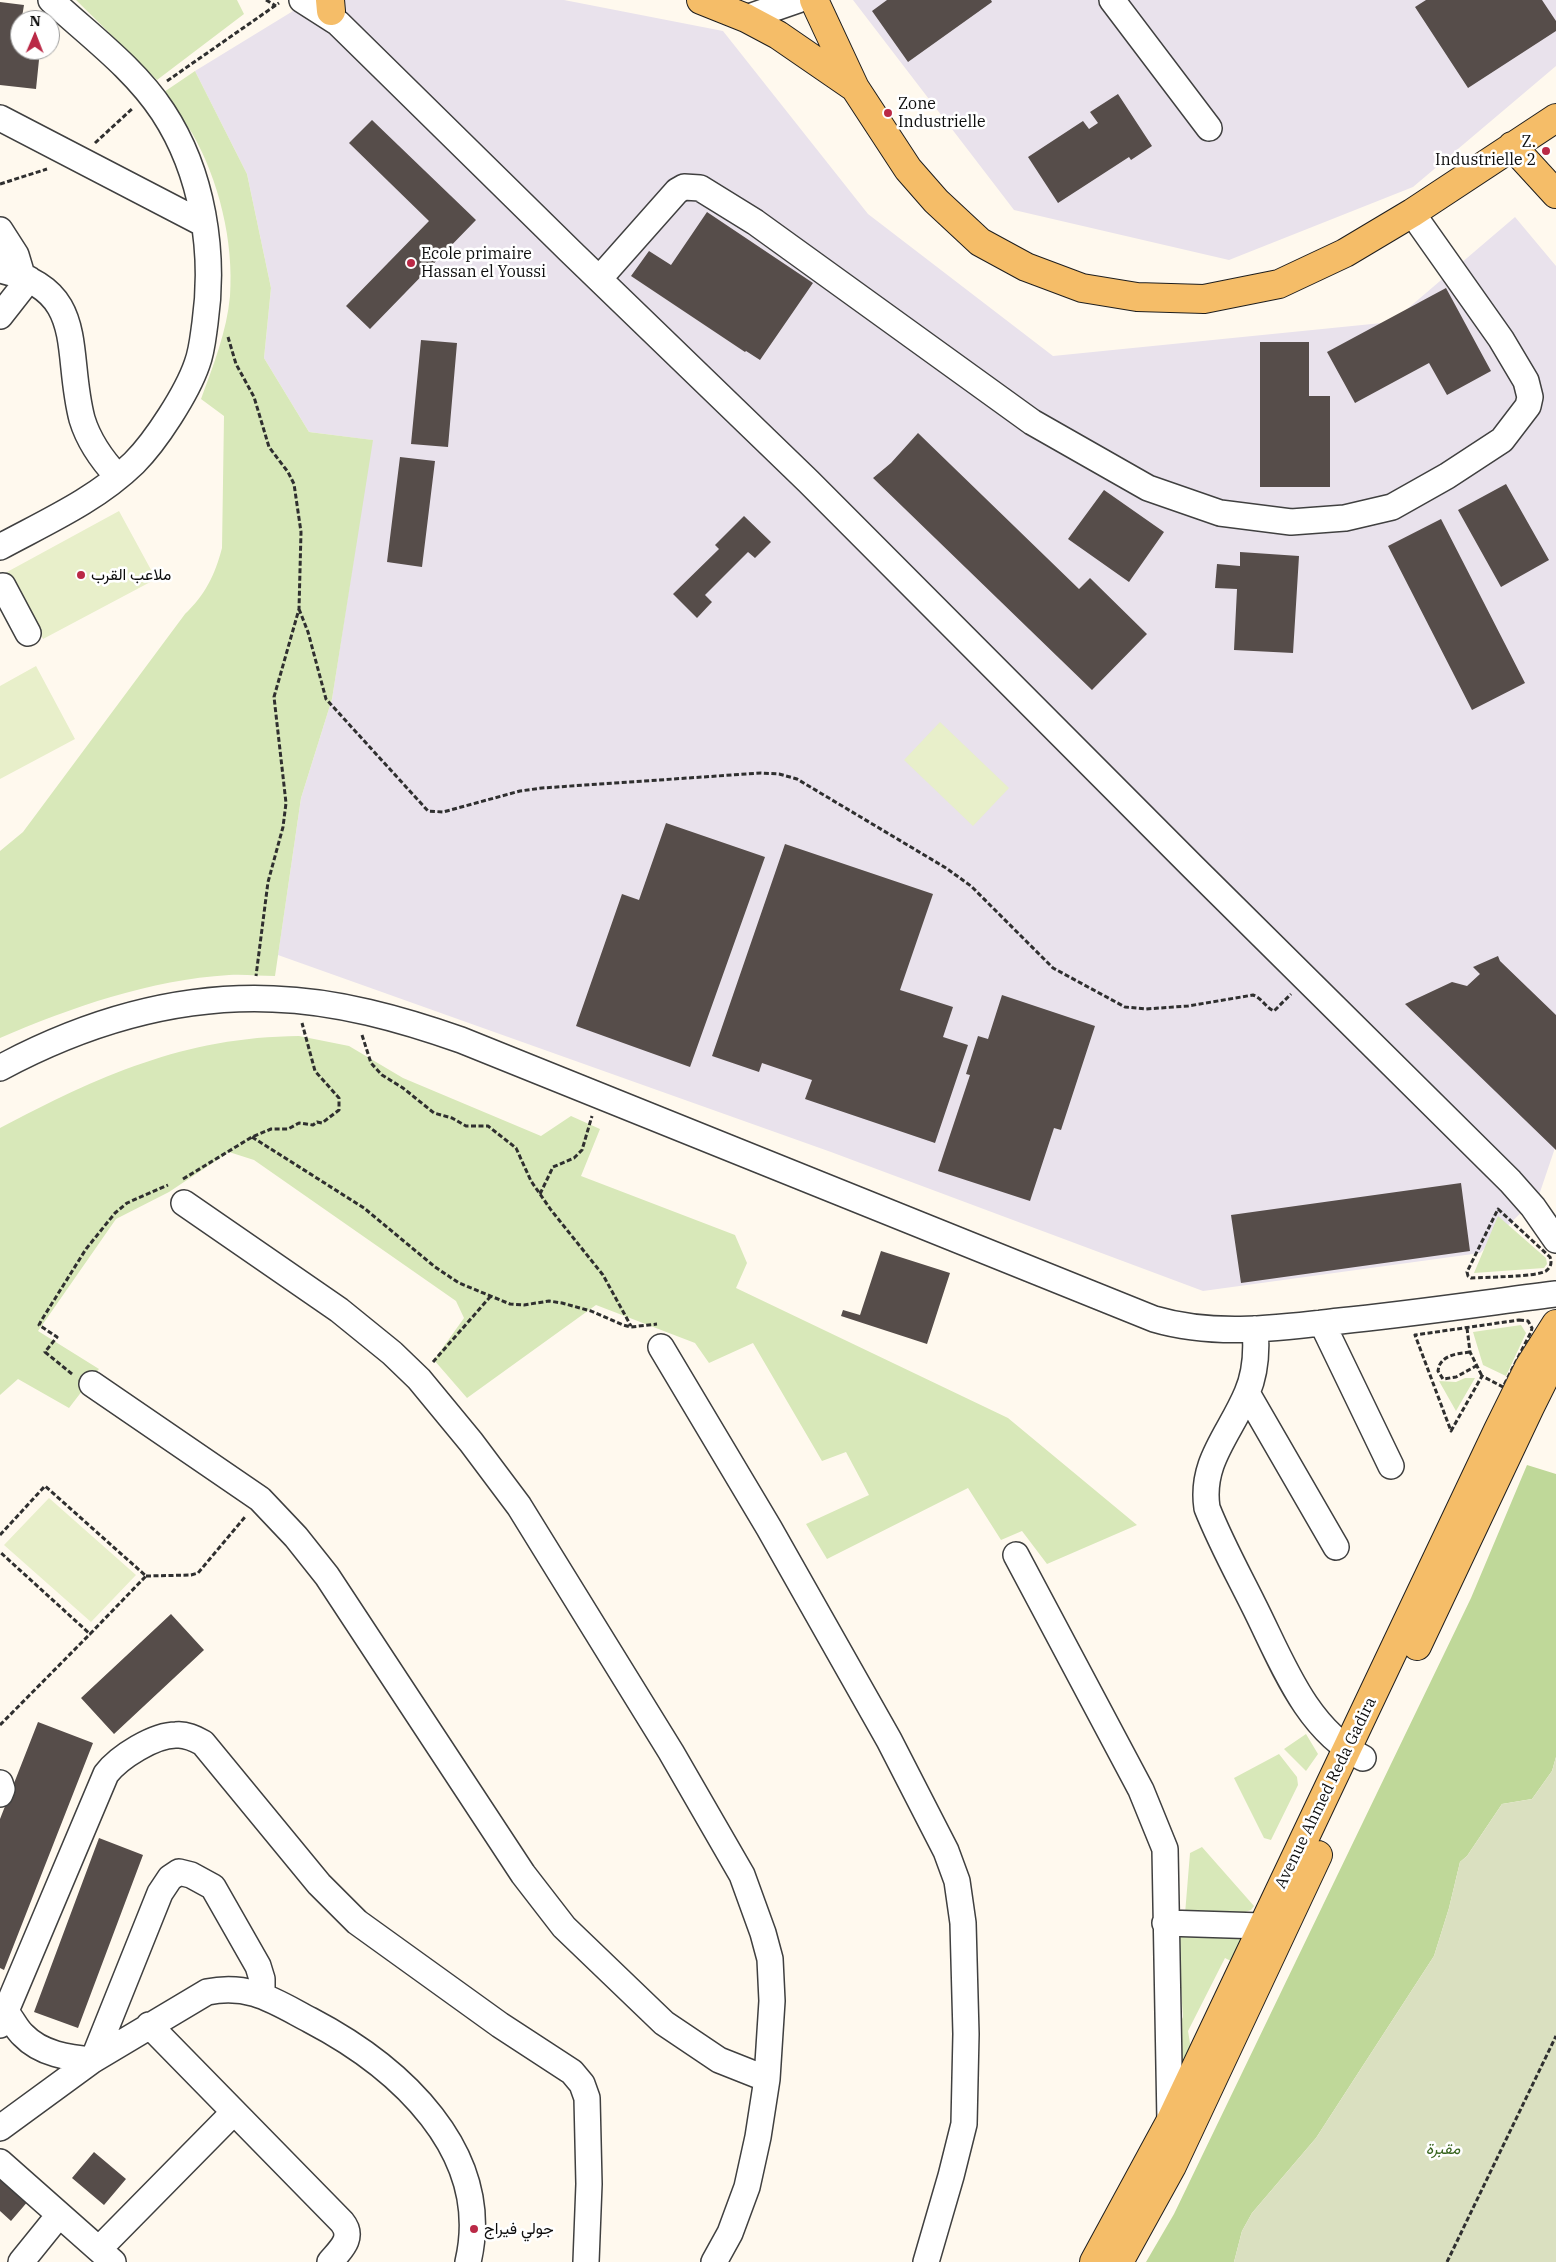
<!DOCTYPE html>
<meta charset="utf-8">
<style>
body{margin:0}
#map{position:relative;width:1556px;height:2262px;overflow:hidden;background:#fff9ee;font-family:"IBM Plex Serif",serif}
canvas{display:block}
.north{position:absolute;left:10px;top:10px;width:50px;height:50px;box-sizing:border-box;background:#fff;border:1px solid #9e9e9e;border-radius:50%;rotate:1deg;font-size:14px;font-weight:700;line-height:20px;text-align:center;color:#0d0d0d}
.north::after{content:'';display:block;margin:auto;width:18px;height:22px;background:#ba2946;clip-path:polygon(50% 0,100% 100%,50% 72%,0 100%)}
</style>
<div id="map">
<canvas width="1556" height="2262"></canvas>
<div class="north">N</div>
</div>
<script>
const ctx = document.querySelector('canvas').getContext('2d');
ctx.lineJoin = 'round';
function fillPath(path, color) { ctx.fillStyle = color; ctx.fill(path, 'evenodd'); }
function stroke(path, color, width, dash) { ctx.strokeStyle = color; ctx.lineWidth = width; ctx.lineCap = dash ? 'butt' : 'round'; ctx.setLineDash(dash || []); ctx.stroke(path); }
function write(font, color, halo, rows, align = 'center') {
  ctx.font = font + ' "IBM Plex Serif",Vazirmatn,serif'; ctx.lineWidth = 5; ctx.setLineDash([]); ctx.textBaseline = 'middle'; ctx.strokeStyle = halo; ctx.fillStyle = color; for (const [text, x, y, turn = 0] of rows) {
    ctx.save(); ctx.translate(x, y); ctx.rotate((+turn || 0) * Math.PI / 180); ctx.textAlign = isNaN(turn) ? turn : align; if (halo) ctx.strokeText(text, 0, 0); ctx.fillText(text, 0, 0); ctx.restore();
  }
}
fillPath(new Path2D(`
 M311 0H564L723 31 868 214 1053 356 1392 322 1515 217 1556 266V1145L1539 1195 1480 1253 1203 1291 831 1152 278 955 301 798 332 699 372 440 309 432 264 358 271 288 247 174 195 71Z
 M853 0H1556V66L1413 187 1229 260 1014 210Z`), '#e9e2ec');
fillPath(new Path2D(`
 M76 0H237L244 14 157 80Z
 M195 71 247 174 271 288 264 358 309 432 373 440 332 699 301 798 275 976C260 976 244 974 229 975 150 980 72 1007 0 1038V851L23 832 185 614C205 595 215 575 222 548L224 416 201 399C213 366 227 331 230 296 234 242 219 180 192 133 183 119 173 106 164 92Z
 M299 1036 349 1046 403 1078 541 1136 571 1116 600 1129 581 1176 735 1235 747 1263 736 1288 1008 1418 1137 1525 1047 1564 1022 1531 1001 1540 968 1488 827 1559 806 1524 869 1495 846 1452 822 1461 753 1343 709 1363 695 1343 596 1305 467 1398 434 1360 464 1318 456 1301 254 1160 229 1152 169 1192 116 1219 38 1331 99 1369 69 1408 18 1379 0 1395V1128C99 1076 184 1037 299 1036Z
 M1498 1216 1546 1258 1547 1264 1544 1268 1474 1273Z
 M1521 1325 1526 1333 1506 1376 1483 1365 1473 1332Z
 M1465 1378H1475L1456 1411 1439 1381 1456 1382Z
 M1306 1734 1318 1754 1306 1771 1284 1749Z
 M1279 1754 1297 1777 1298 1785 1271 1840 1264 1838 1234 1778Z
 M1202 1847 1254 1906 1251 1910 1242 1913 1185 1914 1190 1853Z
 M1177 1933 1243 1937 1231 1961 1225 1958 1188 2031 1192 2055 1182 2069 1173 2038 1183 2017Z`), '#d8e8b9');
fillPath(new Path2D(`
 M1527 1465 1556 1474V1757L1552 1771 1532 1799 1502 1804 1467 1856 1460 1862 1449 1908 1434 1956 1316 2138 1252 2213 1242 2231 1234 2262H1146L1174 2214 1471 1598Z`), '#bfd899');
fillPath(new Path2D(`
 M1556 1757V2262H1234L1242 2231 1252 2213 1316 2138 1434 1956 1449 1908 1460 1862 1467 1856 1502 1804 1532 1799 1552 1771Z`), '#dae0c0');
fillPath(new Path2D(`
 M119 511 156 579 43 639 7 572Z
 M36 666 75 739 0 779V686Z
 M940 722 1009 788 973 826 904 760Z
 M49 1498 136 1575 91 1622 4 1545Z`), '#e8efca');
fillPath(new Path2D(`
 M887 0H991L992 2 908 62 872 11Z
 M1426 0H1542L1556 21V31L1468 88 1415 7Z
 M0 2 24 5 22 17 40 19 20 20V50H40L36 89 0 85Z
 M1118 94 1152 146 1131 160 1129 157 1058 203 1028 157 1083 121 1089 129 1098 123 1090 112Z
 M372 120 476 220 370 329 346 306 429 221 349 143Z
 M707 212 813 283 760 360 746 351 745 352 631 276 649 251 671 265Z
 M1446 288 1491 371 1447 395 1429 363 1355 403 1327 352Z
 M421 340 457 343 448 447 411 444Z
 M1260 342H1309V396H1330V487H1260Z
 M918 433 1079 589 1090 578 1147 634 1092 690 873 478 891 463Z
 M400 457 435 461 422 567 387 562Z
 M1506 484 1549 560 1501 587 1458 510Z
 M1104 490 1164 532 1129 582 1068 539Z
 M744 516 771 542 755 558 748 552 705 595 712 602 697 618 673 594 719 549 715 545Z
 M1441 519 1525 683 1472 710 1388 546Z
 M1240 552 1299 556 1293 653 1234 650 1237 589 1215 588 1217 564 1240 566Z
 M666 823 765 857 690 1067 576 1026 622 894 639 900Z
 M785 844 933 894 900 990 953 1007 943 1037 968 1045 935 1143 805 1099 812 1080 762 1063 759 1072 712 1056Z
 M1498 956 1500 961 1556 1015V1150L1405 1004 1452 982 1467 986 1480 974 1473 967Z
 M1002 995 1095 1026 1061 1130 1054 1128 1030 1201 938 1171 970 1075 966 1074 978 1036 988 1039Z
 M1461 1183 1470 1251 1241 1283 1231 1215Z
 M881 1251 950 1273 927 1344 841 1316 843 1310 860 1315Z
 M171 1614 204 1650 114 1734 81 1698Z
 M38 1722 93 1743 4 1970 0 1968V1819Z
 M99 1838 143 1855 78 2028 34 2012Z
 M94 2152 126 2179 104 2205 72 2178Z
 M0 2175 29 2200 11 2221 0 2211Z`), '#564d4a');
const minor = new Path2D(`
 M302 0 338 23 570 251 808 481 1194 868 1510 1181 1533 1207 1556 1240
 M1112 0 1209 128
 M746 18 798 0
 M0 118 204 224
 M0 230 16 255
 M0 250 16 255 22 275
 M0 270C89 290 64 350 82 419 89 442 102 460 118 477
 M599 279 677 191 684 187 700 188 755 222 1032 422 1148 488 1220 513 1291 522 1345 518 1392 507 1447 476 1502 440 1528 406 1530 397 1526 381 1501 339 1412 213
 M0 316 29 279
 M0 547C46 522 96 500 134 463 156 441 187 393 197 364 202 351 203 337 205 323 215 252 203 173 163 112 134 68 90 36 51 0
 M3 586 28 633
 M0 1068C84 1023 177 995 273 999 337 1001 401 1019 461 1040L1154 1319C1215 1337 1278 1328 1340 1321 1412 1314 1484 1303 1556 1294
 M184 1203 339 1310 392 1353 419 1379 471 1442 519 1506 671 1752 742 1875 763 1933 770 1959 772 2001 767 2079 758 2137 747 2187 730 2233 714 2262
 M1322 1323 1391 1466
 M1255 1329C1257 1351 1256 1372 1247 1393 1230 1434 1200 1462 1207 1508 1220 1541 1237 1572 1253 1604 1281 1659 1305 1729 1363 1758
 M661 1347 769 1528 889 1740 946 1851 957 1881 963 1923 966 2034 964 2124 951 2176 926 2262
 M92 1384 260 1499 296 1537 327 1576 523 1874 564 1927 664 2023 719 2060 767 2079
 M1247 1393 1336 1547
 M1016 1555 1141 1790 1165 1849 1170 2122
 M0 1783 2 1789 0 1794
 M1165 1923 1262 1926
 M0 2008C11 2014 14 2027 23 2035 41 2054 69 2058 93 2060L160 1893 170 1878 179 1872 191 1875 213 1887 258 1966 262 1979V1994
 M0 2025 106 1774C119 1757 154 1735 176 1735 186 1734 194 1738 203 1743L319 1884 357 1922 500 2025 572 2072 582 2084 587 2098 589 2184 586 2262
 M149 2025 342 2222C355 2238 340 2250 330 2262
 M0 2128 93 2060 207 1992C249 1983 274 2001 310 2020 398 2066 494 2151 468 2262
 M0 2162 113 2262
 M99 2249 234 2112
 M21 2262 59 2215`);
const major = new Path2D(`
 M330 0 331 11
 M701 0 746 18 778 35 855 88
 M814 0 855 88 908 169 936 201 980 242 1026 267 1082 288 1137 297 1204 299 1279 284 1345 253 1412 213 1556 118
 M1512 146 1556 194
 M1417 1646 1530 1407 1546 1375 1556 1361
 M1094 2262 1170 2122 1498 1430 1529 1367 1556 1324
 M1119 2262 1172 2166 1318 1855`);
stroke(minor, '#404040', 28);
stroke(major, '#1e1e1e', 30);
stroke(new Path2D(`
 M266 0 276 6
 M167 81 279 3
 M95 143 133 108
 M0 184 47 169
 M228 337 236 364 254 397 269 447 288 472 294 484 301 532 299 609 274 697 286 803 283 827 268 882 256 976
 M299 609 308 632 326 699 428 811 443 812 520 791 542 788 761 773 779 774 797 779 946 868 971 886 1053 968 1125 1007 1146 1009 1188 1006 1253 995C1262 998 1266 1008 1274 1011L1291 994
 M362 1035 371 1063 382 1075 403 1088 434 1113 452 1118 466 1126H488L516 1148 531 1181 551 1210 603 1275 631 1326
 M252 1137 364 1208 435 1267 459 1283 510 1304 524 1305 549 1301 562 1303 591 1311 623 1325 631 1327 657 1324
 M183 1179 252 1137 271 1129H288L299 1123 313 1125 317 1122 322 1123 339 1110V1098L315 1071 302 1023
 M540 1194 553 1167 574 1158 582 1150 592 1116
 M1498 1209 1550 1257C1552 1263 1551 1267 1546 1271 1536 1277 1486 1277 1471 1278L1468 1276 1467 1272Z
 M1519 1320 1528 1321 1532 1328 1531 1332 1503 1387 1482 1376 1451 1431 1415 1335Z
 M1467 1328 1470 1352 1482 1376
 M1470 1352C1457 1354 1445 1354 1439 1366L1438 1371 1443 1379 1456 1377 1476 1366
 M433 1362 490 1297
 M72 1374 45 1352 57 1337 39 1325 41 1321 86 1249 115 1213 127 1203 168 1185
 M0 1535 45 1486 146 1576 90 1634 0 1552
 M146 1576 191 1575 198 1573 245 1517
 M0 1725 90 1634
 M1447 2262 1556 2036`), '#2f2f2f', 3, [5, 2.5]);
stroke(minor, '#fff', 25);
stroke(major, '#f5bd68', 28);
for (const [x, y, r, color] of [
 [888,113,5,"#ba2946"],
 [1546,151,5,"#ba2946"],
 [411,263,5,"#ba2946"],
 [81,575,5,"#ba2946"],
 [474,2229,5,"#ba2946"]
]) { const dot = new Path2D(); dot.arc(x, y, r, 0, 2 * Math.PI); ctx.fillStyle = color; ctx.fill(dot); stroke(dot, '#fff', 2); }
write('16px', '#0d0d0d', '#fff', [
 ["Zone",898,104],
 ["Industrielle",898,122],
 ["Z.",1536,142,"right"],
 ["Industrielle 2",1536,160,"right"],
 ["Ecole primaire",421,254],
 ["Hassan el Youssi",421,272],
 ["ملاعب القرب",91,575],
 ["جولي فيراج",484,2229]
], 'left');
write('16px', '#0d0d0d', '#fff', [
 ["Avenue Ahmed Reda Gadira",1326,1793,-64]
]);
write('italic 16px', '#38641f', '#fff', [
 ["مقبرة",1443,2149]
]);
</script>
